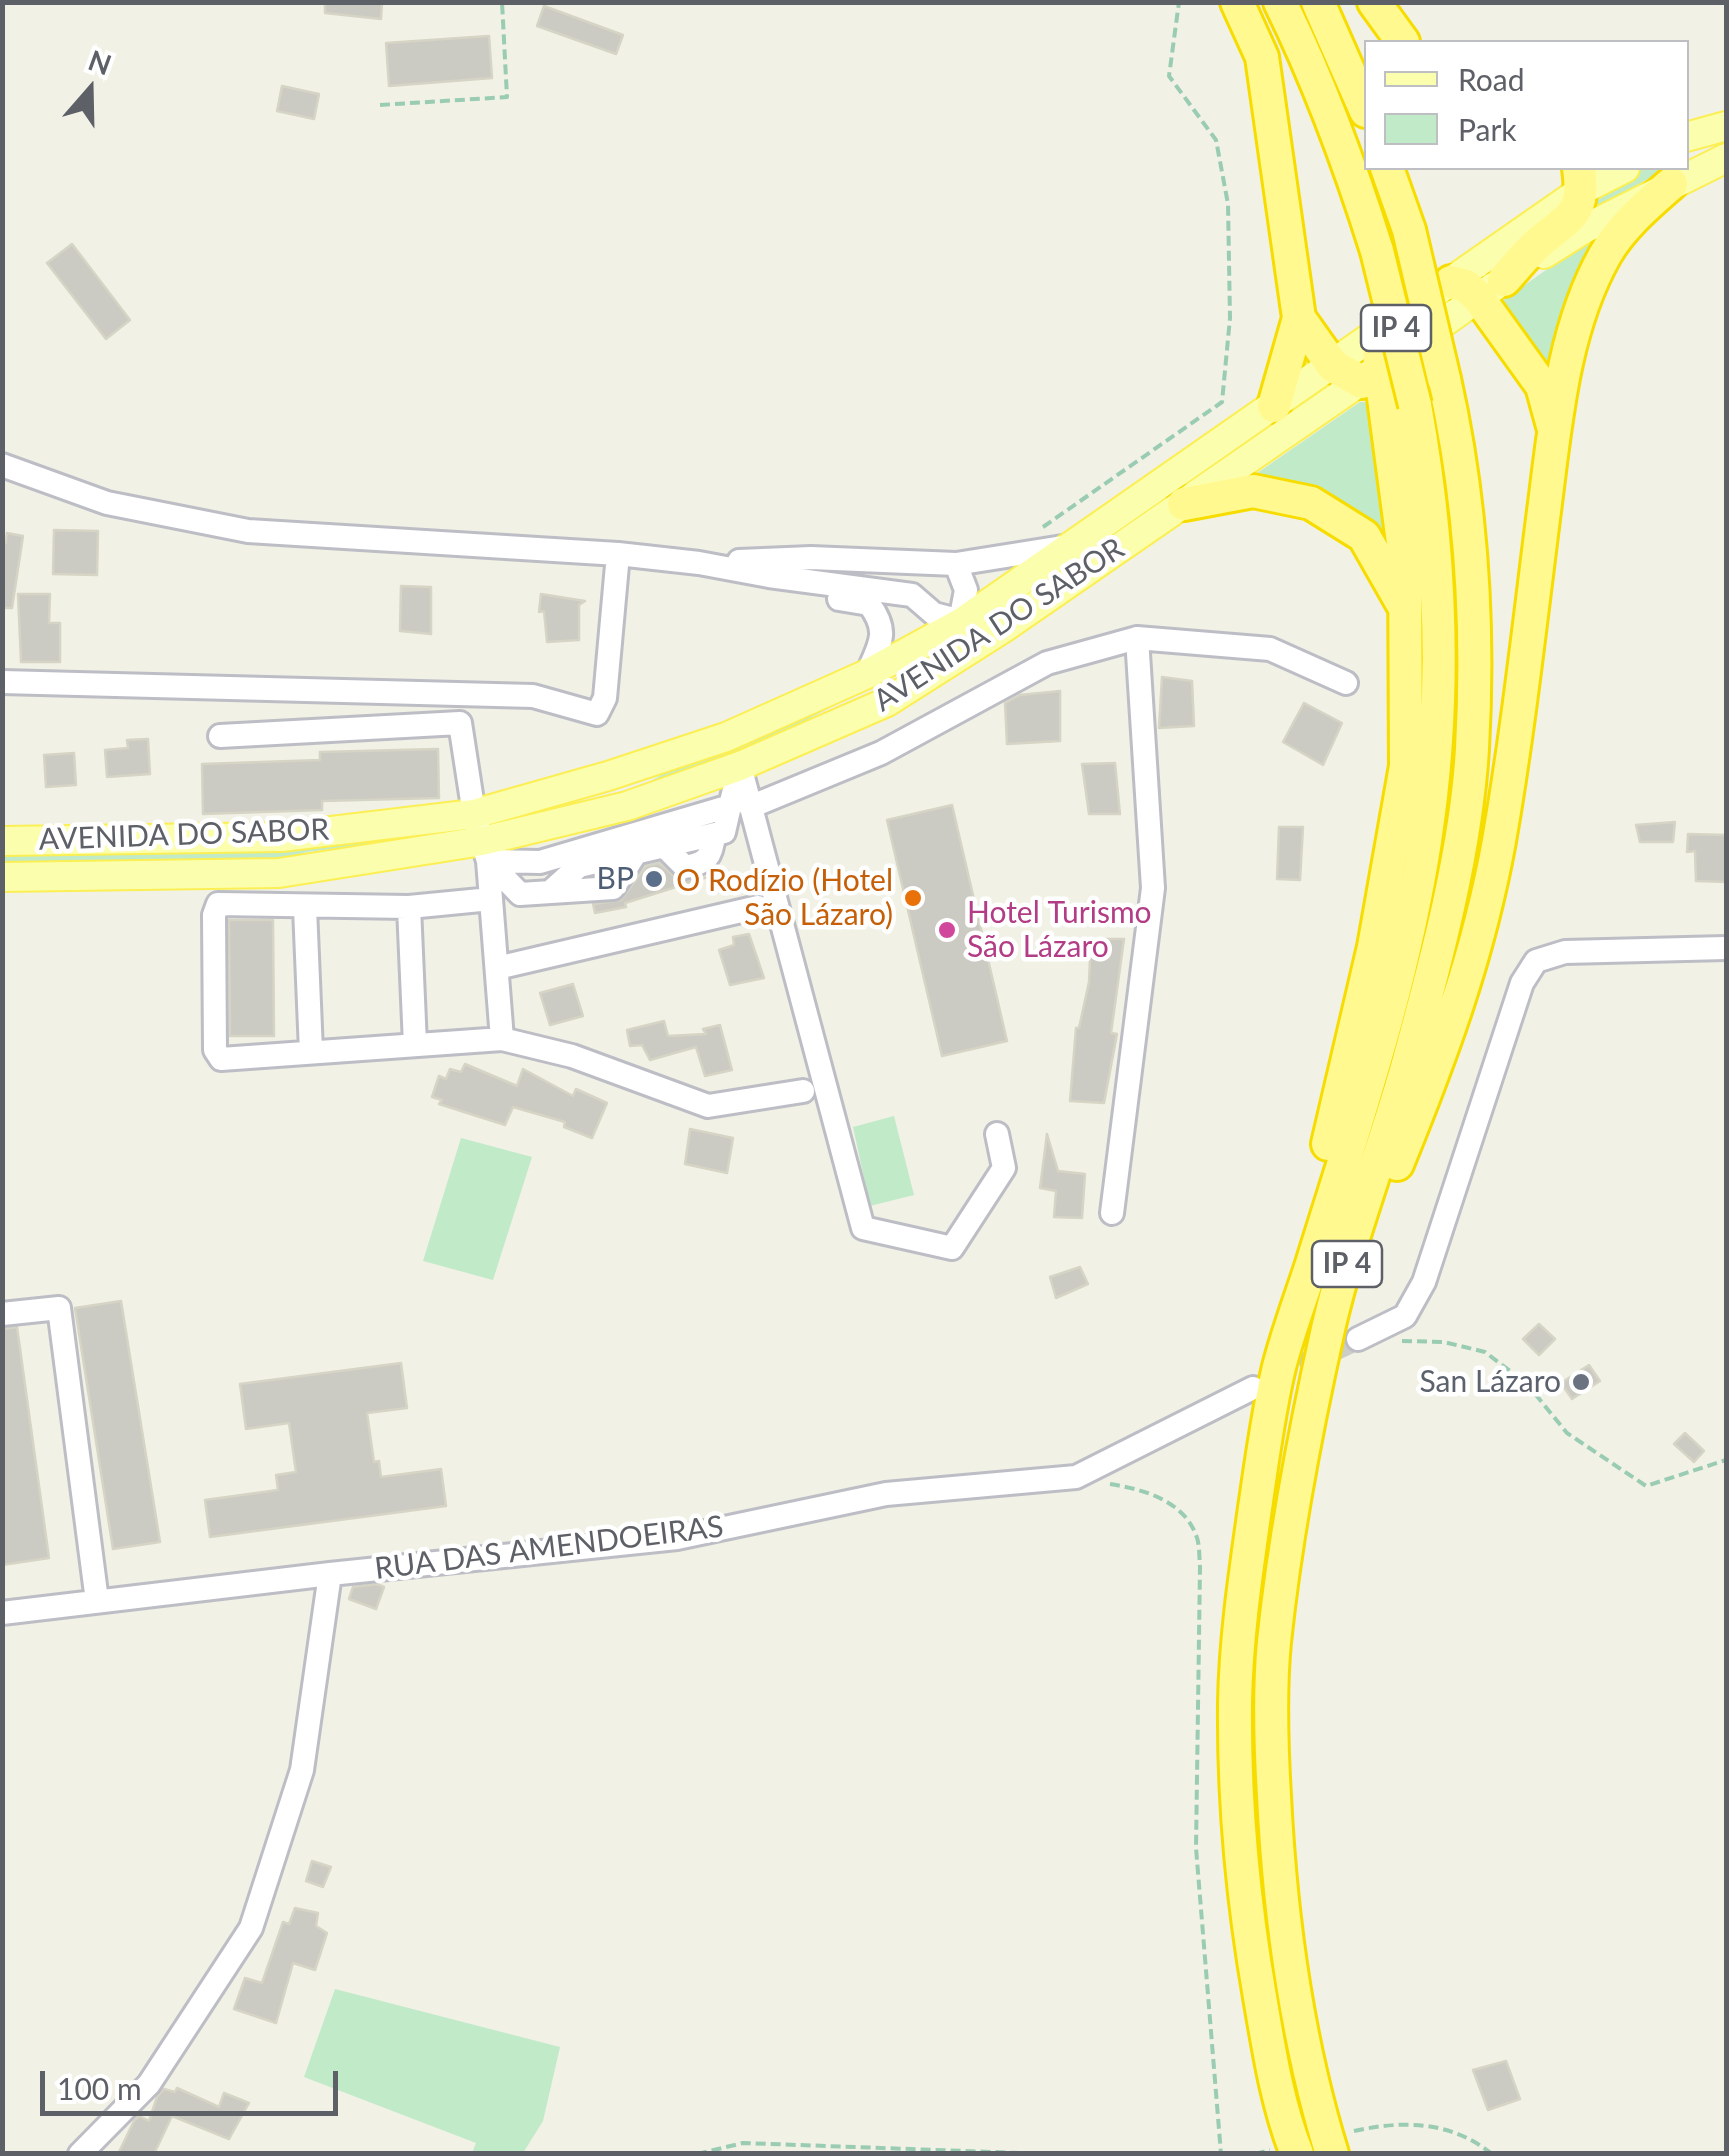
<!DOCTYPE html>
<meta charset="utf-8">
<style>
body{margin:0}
#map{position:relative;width:1729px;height:2156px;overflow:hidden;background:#f1f1e6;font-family:Lato,sans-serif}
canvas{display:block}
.frame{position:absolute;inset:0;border:5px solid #5d6067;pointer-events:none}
.legend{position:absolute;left:1364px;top:40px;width:325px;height:130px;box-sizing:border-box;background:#fff;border:2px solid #bebfc2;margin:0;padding:12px 18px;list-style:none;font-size:30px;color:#5d6067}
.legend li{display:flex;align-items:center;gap:20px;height:50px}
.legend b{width:50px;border:2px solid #bebfc2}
.north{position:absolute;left:40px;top:40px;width:100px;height:100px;-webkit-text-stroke:8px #fff;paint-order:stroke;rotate:20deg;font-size:28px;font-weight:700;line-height:40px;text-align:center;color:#5d6067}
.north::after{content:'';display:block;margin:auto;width:35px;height:45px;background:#5d6067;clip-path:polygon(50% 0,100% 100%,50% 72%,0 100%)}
.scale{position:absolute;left:40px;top:2071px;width:298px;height:45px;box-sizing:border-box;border:5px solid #5d6067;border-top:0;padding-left:12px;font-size:30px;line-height:35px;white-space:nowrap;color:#5d6067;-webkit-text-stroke:8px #fff;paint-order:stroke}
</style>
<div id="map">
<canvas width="1729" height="2156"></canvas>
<div class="frame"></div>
<ul class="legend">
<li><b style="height:12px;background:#fbffad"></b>Road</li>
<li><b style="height:28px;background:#c1eac9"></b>Park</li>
</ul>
<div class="north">N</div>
<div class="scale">100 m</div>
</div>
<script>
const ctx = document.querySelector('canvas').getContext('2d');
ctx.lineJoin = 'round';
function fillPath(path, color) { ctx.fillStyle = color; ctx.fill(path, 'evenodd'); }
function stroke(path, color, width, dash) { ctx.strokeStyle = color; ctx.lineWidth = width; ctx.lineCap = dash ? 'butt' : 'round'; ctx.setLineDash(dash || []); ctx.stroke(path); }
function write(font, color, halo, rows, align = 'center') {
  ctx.font = font + ' Lato,sans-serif'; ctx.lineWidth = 9; ctx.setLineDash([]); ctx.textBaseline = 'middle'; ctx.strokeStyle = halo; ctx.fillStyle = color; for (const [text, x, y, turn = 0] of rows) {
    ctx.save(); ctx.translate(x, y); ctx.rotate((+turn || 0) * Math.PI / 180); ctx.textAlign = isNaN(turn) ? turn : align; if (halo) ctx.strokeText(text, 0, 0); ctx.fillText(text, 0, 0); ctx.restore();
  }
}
fillPath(new Path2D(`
 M1643 168H1681L1583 216 1590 195Z
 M1610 225 1570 290 1550 374 1503 307 1502 301Z
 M1360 402H1365L1367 407 1378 467 1385 538 1357 515 1253 476Z
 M938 650 801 723 776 741 668 783 567 808 644 785 670 770Z
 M424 833 420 839 306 852 278 862 3 867 2 856 258 851Z
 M894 1116 914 1195 870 1206 853 1127Z
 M461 1138 532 1157 493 1280 423 1261Z
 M335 1989 560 2047 543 2121 523 2153H472L476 2143 304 2077Z`), '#c1eac9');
const building = new Path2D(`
 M325 2H382L381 19 325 13Z
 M544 6 623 35 616 54 537 26Z
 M489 36 492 78 389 86 386 43Z
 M282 86 319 94 314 119 277 111Z
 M72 244 130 320 106 339 47 263Z
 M54 530 98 531 97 575 53 574Z
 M7 533 23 536 12 608H2V543H6Z
 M401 586 431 587V634L400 631Z
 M18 594H50L49 623H60V662H21Z
 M541 594 585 601 579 605V640L547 642 544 611 539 612Z
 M1162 677 1192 681 1194 726 1159 728Z
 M1060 691V741L1007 744 1005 703 1020 695Z
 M1304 703 1342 723 1323 765 1283 742Z
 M148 739 150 774 107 777 105 750 128 748 127 740Z
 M438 749 439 798 322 801V810L203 814 202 764 320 760V752Z
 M74 753 76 785 46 787 44 755Z
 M1115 763 1120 814H1089L1082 764Z
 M952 805 1007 1041 942 1056 887 820Z
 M1675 822 1673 842H1640L1636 825Z
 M1279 827H1303L1300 880 1277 879Z
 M1688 834 1726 835V882L1696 881 1695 851 1687 852Z
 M659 863 680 881 708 877 625 903 626 907 595 913 593 904 621 900 646 866Z
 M229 920H273L274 1036H230Z
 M749 934 764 978 730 985 719 950 734 945 733 937Z
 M1091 939H1124L1111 1033 1117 1034 1104 1103 1070 1101 1076 1028H1079L1089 982Z
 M573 984 583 1016 550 1025 540 993Z
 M664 1021 668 1036 706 1034 703 1029 720 1025 732 1070 705 1076 696 1047 650 1060 642 1045 630 1046 627 1030Z
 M465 1064 517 1086 523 1069 573 1096 576 1089 607 1103 592 1138 564 1127 565 1122 513 1107 505 1125 439 1104 442 1100 432 1097 439 1076 446 1079 450 1069 461 1072Z
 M690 1129 733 1138 727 1173 685 1164Z
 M1047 1134 1058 1171 1085 1174 1082 1218 1054 1217 1056 1191 1040 1188Z
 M1080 1267 1088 1284 1056 1298 1050 1277Z
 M121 1301 160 1542 113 1549 75 1308Z
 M1539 1324 1555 1339 1539 1355 1523 1339Z
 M17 1327 49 1558 2 1565V1329Z
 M401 1363 407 1408 367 1413 374 1462 379 1461 381 1477 441 1469 446 1506 210 1537 205 1500 278 1490 276 1475 296 1472 289 1423 246 1429 240 1384Z
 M1589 1365 1600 1381 1572 1399 1561 1383Z
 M1685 1433 1704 1451 1694 1462 1674 1444Z
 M377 1584 384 1587 376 1609 349 1599 353 1587Z
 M312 1861 331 1867 323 1887 306 1881Z
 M295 1908 318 1913 316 1926 327 1933 315 1970 293 1963 276 2023 234 2009 245 1978 262 1983 283 1922 289 1924Z
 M1506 2061 1520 2099 1488 2110 1473 2070Z
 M177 2088 219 2107 224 2093 249 2103 229 2139 172 2116 154 2154H118L134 2121 139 2116 149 2121 157 2097 164 2089 175 2092Z`);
fillPath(building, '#cccbc3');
stroke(building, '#d6d4c4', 2.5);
stroke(new Path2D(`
 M1270 1380 1358 1339`), '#cccdc6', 22, [22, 11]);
const minor = new Path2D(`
 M2 465 107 503 248 531 618 554 699 563 769 576 912 595 934 614 972 624
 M739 561 811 558 956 564 1069 546
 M956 564 966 590 958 632
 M839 599 869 604C890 632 880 644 867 674
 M2 682 533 696 597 714 605 698 618 554
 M220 736 460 723 474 814 488 861 502 1039 572 1056 708 1106 803 1091
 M740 766 863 1228 952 1248 1004 1168 997 1134
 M750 807 881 753 1047 663 1137 638 1270 649 1346 683
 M664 846 685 867C707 863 712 857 714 834
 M488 861 540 862 730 806 739 769
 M488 861 520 894 613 888 636 853
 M550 892 579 866 724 832 730 806
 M491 899 409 907 218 904 214 915 215 1050 221 1059 502 1039
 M409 907 415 1045
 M305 908 311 1052
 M497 968 758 907
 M1112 1213 1153 888 1137 638
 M2 1314 59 1308 97 1601
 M1358 1339 1405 1316 1424 1282 1522 983 1536 961 1565 952 1726 948
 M2 1613 330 1574 677 1538 886 1494 1076 1477 1253 1388
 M80 2154 149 2084 251 1928 302 1770 330 1574`);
const major = new Path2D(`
 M1686 137 1726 126
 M1544 254 1584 229 1726 158
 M1416 342 1495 286
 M2 841 281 837 474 814 608 776 726 737 867 674 962 622 1582 190 1625 168
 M2 877 279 873 482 841 627 806 740 766 887 702 1002 629 1377 370`);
const highway = new Path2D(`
 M1237 2 1262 57 1299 318 1274 406
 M1280 2C1320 83 1350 165 1377 251
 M1318 2 1366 111
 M1374 2 1403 42
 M1387 168 1409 230
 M1504 280C1516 267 1528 251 1543 239 1573 215 1585 211 1579 168
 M1451 282 1466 286 1478 297 1542 386 1553 426
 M1299 318 1333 366 1362 382
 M1184 504 1253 491 1311 503 1364 536 1405 608
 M1328 1144 1374 947 1406 766 1405 558 1380 368 1379 333
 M1397 1164C1441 1056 1478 957 1499 841 1518 732 1530 621 1544 511 1555 427 1562 331 1605 255 1621 227 1647 205 1671 184
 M1297 2154C1277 2104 1269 2049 1260 1997 1243 1900 1234 1802 1235 1703 1236 1638 1246 1572 1255 1508 1262 1461 1268 1413 1279 1367 1288 1332 1301 1298 1312 1264 1355 1125 1403 986 1425 841 1447 698 1441 548 1415 405
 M1332 2154C1296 2038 1280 1916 1274 1796 1271 1745 1269 1693 1274 1642 1285 1537 1305 1432 1328 1329 1349 1238 1384 1150 1409 1060 1436 961 1466 851 1472 749 1479 625 1471 500 1444 379`);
stroke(minor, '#bdbec5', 28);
stroke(major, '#fbef54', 32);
stroke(highway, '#f7dc00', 38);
stroke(new Path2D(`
 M380 105 507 97 502 2
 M1043 527 1222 402 1230 318 1228 204 1216 140 1169 76 1179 2
 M1402 1341 1444 1342 1485 1352 1527 1384 1567 1433 1646 1486 1726 1460
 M1110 1484C1142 1489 1183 1500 1196 1535 1200 1544 1199 1557 1200 1567L1196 1848 1221 2154
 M1354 2131C1404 2120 1451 2121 1492 2154
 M697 2154 743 2143 1048 2154
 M1255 2154 1270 2150`), '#99ccb2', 4, [10, 5]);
stroke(minor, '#fff', 22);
stroke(major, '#fbffad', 28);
stroke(highway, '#fff98f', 32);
const highwayBridge = new Path2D(`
 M1409 230 1444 379
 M1377 251 1415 405`);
stroke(highwayBridge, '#f7dc00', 38, []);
stroke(highwayBridge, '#fff98f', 32);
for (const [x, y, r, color] of [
 [654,879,10,"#5c6f8a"],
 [913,898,10,"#e8710a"],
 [947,930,10,"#d1479c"],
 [1581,1382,10,"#6b7280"]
]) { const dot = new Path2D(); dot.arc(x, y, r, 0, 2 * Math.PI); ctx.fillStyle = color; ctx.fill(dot); stroke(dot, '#fff', 4); }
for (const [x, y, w] of [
 [1396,328,70],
 [1347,1264,70]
]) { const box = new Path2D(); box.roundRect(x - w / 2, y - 23, w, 46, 8); ctx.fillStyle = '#fff'; ctx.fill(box); stroke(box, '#5d6067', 2.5); }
write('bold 28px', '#5d6067', null, [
 ["IP 4",1396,328],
 ["IP 4",1347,1264]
]);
write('30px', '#5d6067', '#fff', [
 ["AVENIDA DO SABOR",999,625,-33],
 ["AVENIDA DO SABOR",184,835,-2],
 ["RUA DAS AMENDOEIRAS",549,1548,-7]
]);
write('30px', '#4e5e75', '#fff', [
 ["BP",634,879]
], 'right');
write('30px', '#c56008', '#fff', [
 ["O Rodízio (Hotel",893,881],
 ["São Lázaro)",893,915]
], 'right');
write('30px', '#b23c85', '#fff', [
 ["Hotel Turismo",967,913],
 ["São Lázaro",967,947]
], 'left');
write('30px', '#5b616d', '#fff', [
 ["San Lázaro",1561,1382]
], 'right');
</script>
